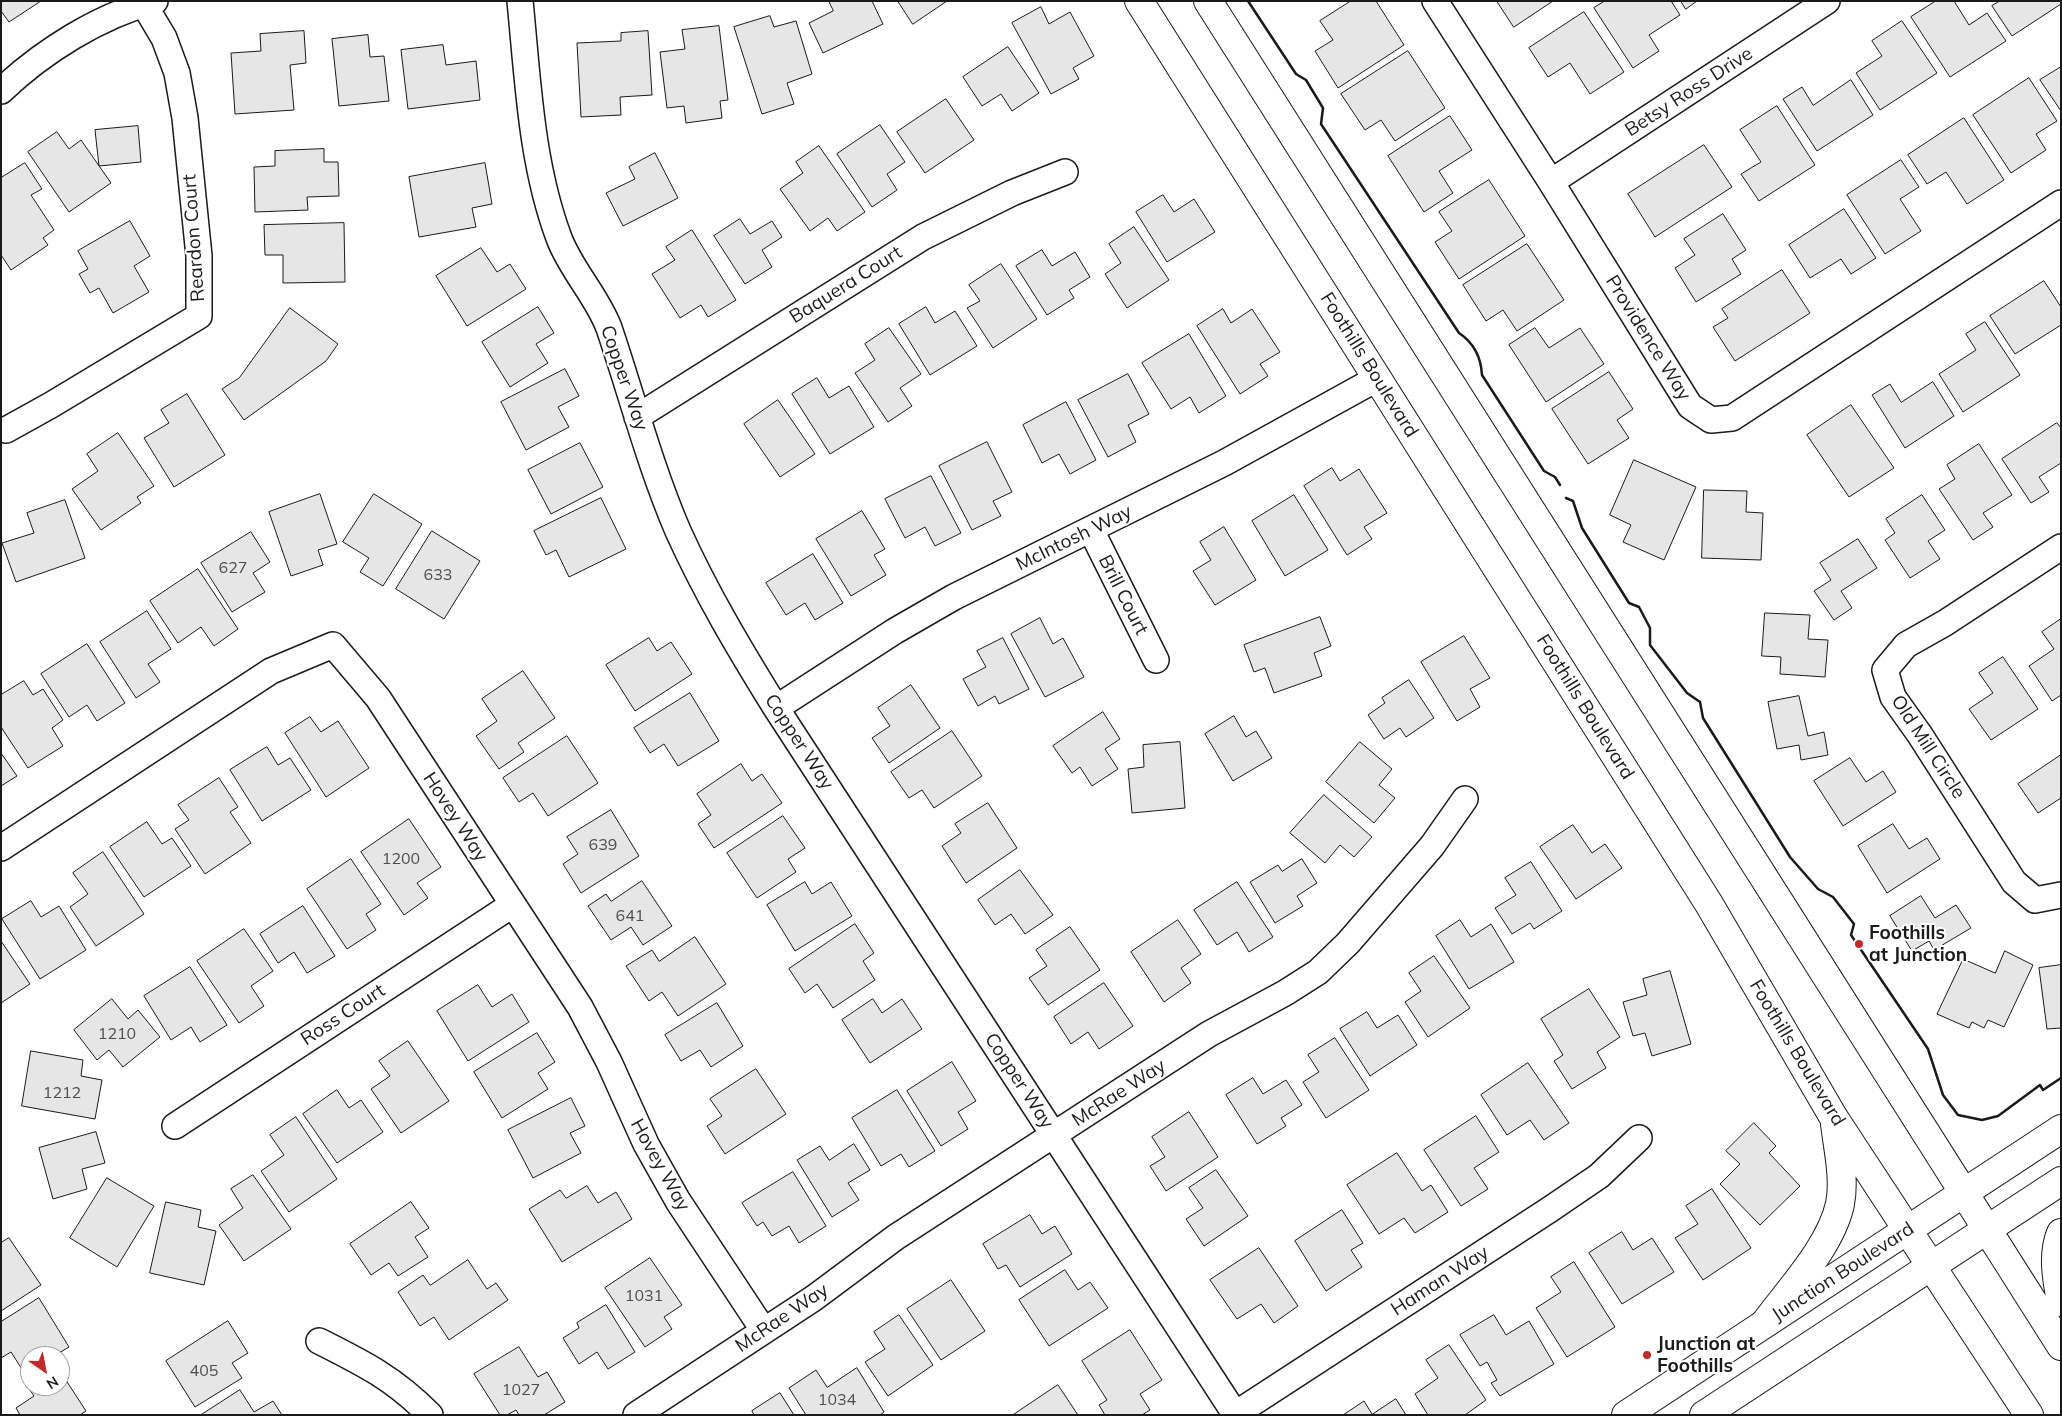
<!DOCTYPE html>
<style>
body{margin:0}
#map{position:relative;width:2062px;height:1416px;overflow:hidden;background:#fff;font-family:Mulish,sans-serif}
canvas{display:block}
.frame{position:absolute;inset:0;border:2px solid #1a1a1a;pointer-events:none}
.north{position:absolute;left:20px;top:1346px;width:50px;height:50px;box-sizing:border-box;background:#fff;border:1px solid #a3a3a3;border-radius:50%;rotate:147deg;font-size:14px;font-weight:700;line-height:20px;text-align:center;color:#1a1a1a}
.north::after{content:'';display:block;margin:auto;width:18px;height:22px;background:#c62828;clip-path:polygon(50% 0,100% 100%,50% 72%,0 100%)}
</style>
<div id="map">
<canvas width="2062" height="1416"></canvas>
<div class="frame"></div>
<div class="north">N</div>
</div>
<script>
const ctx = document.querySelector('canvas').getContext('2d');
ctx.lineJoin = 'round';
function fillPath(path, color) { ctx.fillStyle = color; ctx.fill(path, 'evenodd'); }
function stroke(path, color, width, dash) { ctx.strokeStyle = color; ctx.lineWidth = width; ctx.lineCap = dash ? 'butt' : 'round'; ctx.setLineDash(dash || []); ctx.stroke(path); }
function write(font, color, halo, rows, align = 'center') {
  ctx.font = font + ' Mulish,sans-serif'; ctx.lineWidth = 4; ctx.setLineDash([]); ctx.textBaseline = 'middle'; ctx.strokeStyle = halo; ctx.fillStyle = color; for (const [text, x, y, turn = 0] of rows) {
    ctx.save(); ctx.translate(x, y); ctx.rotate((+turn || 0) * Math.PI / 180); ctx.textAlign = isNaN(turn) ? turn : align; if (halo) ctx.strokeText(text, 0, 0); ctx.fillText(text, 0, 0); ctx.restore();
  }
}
const building = new Path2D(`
 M1 1H41L9 22 1 11Z
 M829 1H872L883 24 823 53 809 23 833 11Z
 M898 1H947L913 24Z
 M1351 1H1376L1404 45 1338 88 1315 51 1333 40 1320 21Z
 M1497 1H1553L1514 27Z
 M1605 1H1671L1680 15 1649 35 1659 51 1633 68 1594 8Z
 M1681 1H1697L1686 9Z
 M1936 1H1954L1969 25 1987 13 2006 41 1950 77 1911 17Z
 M2000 1H2061V4L2012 36 1992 6Z
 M1041 7 1049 24 1070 12 1094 56 1073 68 1079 79 1051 94 1012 23Z
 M1584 12 1624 72 1590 94 1570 63 1548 77 1529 48Z
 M770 16 774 27 796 21 812 74 787 83 794 104 762 114 734 27Z
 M1902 21 1937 73 1880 110 1856 73 1882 56 1872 41Z
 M719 26 728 100 720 101 722 118 686 123 684 106 667 108 660 52 685 49 682 30Z
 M304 31 306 63 290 65 294 110 235 114 231 53 261 51 260 34Z
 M648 31 652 95 620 97 621 115 581 117 577 43 621 41V33Z
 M368 35 370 57 384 56 389 101 339 106 332 39Z
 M443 45 446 65 476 61 480 100 408 109 401 50Z
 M1008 47 1039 93 1012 111 1001 94 982 106 963 77Z
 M1408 51 1445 108 1395 141 1381 120 1365 130 1341 94Z
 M2061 67V111L2040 80Z
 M2029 78 2057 121 2036 134 2046 150 2011 173 1973 115Z
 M1851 80 1873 115 1817 151 1783 99 1802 87 1813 105Z
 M946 99 974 140 925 173 897 132Z
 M1777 106 1815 165 1759 201 1741 174 1761 162 1740 130Z
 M1450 116 1472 150 1439 171 1453 193 1424 212 1388 156Z
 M1964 118 2004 180 1967 204 1946 172 1927 184 1908 155Z
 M880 125 905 162 887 174 897 190 872 207 837 154Z
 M138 126 141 162 99 166 95 130Z
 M57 132 69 149 81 140 111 183 69 212 28 152Z
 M1704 145 1732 187 1655 237 1628 194Z
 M819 146 865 212 837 231 828 218 810 231 780 189 803 173 796 162Z
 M324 149V162H338L339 196 307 197 308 210 255 212 254 167 275 166V151Z
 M655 153 678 198 623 226 606 193 635 179 629 167Z
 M1901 160 1919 187 1900 199 1921 231 1885 254 1847 195Z
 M25 163 42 189 31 195 54 230 43 238 48 245 11 270 1 255V178Z
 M485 163 492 204 472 208 476 227 419 237 409 177Z
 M1489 180 1525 236 1459 279 1435 242 1452 231 1439 212Z
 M1163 195 1174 212 1194 199 1215 232 1167 262 1136 212Z
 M1844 209 1876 258 1851 274 1841 259 1810 278 1789 245Z
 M1723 214 1746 250 1732 259 1741 274 1696 302 1675 268 1695 255 1684 239Z
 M740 219 750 234 772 221 782 237 762 250 772 267 745 284 714 236Z
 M130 221 150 256 134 266 149 292 113 313 99 288 90 293 79 274 88 269 78 251Z
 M344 223 345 282 283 283V255H265L264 225Z
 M1134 227 1169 280 1127 308 1105 274 1121 263 1109 244Z
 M692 230 736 300 708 317 701 305 680 318 652 274 675 260 666 247Z
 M1527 244 1564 300 1517 331 1503 310 1486 321 1463 285Z
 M481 248 497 272 510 264 526 289 467 326 436 276Z
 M1042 250 1052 266 1075 252 1090 277 1069 290 1074 298 1047 315 1016 266Z
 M1001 264 1037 319 993 348 967 308 980 301 969 285Z
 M1782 270 1810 313 1735 361 1713 327 1728 318 1722 309Z
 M2044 281 2061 307V325L2015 354 1990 316Z
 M538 307 554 333 536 344 548 363 510 387 482 342Z
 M926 307 935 323 955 311 977 346 930 375 899 324Z
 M290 308 338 344 326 361 244 420 222 389 239 378Z
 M1223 309 1231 323 1252 309 1280 352 1260 364 1268 376 1240 394 1197 326Z
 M1985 322 2020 375 1963 412 1939 374 1976 350 1966 334Z
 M889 328 921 374 900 388 912 406 888 422 855 373 875 360 865 344Z
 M1535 328 1549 348 1580 328 1604 364 1546 402 1509 345Z
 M1189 334 1226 396 1199 413 1190 397 1171 409 1142 363Z
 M565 369 579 396 558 407 569 427 526 450 501 402Z
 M1609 372 1633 409 1617 420 1629 438 1588 464 1552 409Z
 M1128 374 1149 414 1128 425 1136 442 1108 457 1078 400Z
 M817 378 829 398 849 386 874 427 830 454 792 394Z
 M1933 382 1954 416 1905 448 1872 395 1890 384 1901 402Z
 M187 394 225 455 174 487 144 438 169 423 161 410Z
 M778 400 815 454 780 477 744 424Z
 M1066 402 1096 460 1070 474 1059 454 1042 463 1023 425Z
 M1851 405 1894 468 1849 497 1807 435Z
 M2057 423 2061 428V463L2039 477 2049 492 2031 503 2002 459Z
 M118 433 154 486 137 497 141 503 101 530 72 489 98 471 87 454Z
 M987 442 1012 492 993 501 1001 516 972 530 939 466Z
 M580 443 603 487 551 514 528 470Z
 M1979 444 2012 495 1983 513 1993 527 1973 540 1939 489 1955 479 1947 465Z
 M1634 460 1696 487 1664 560 1623 542 1631 525 1610 515Z
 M1332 468 1340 481 1359 469 1387 513 1364 527 1372 539 1347 555 1304 486Z
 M931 476 961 533 935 546 925 527 905 538 885 499Z
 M1704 490 1747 491 1746 512 1763 513 1761 560 1702 558Z
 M320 494 337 544 318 550 323 565 291 576 269 512Z
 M374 494 422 524 383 586 360 572 369 558 343 542Z
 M1294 495 1328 550 1285 576 1252 521Z
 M1922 495 1945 530 1928 541 1940 559 1910 578 1885 540 1895 533 1886 519Z
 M601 498 626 549 569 577 556 550 546 555 534 531Z
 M65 500 85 558 16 582 2 543 34 533 27 513Z
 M862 511 885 549 874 555 886 575 851 596 816 539Z
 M1224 527 1256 580 1215 605 1193 571 1211 560 1200 542Z
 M432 531 480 561 444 619 396 589Z
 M251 532 270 562 253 573 265 592 232 612 201 563Z
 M1858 539 1877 568 1841 591 1852 608 1834 620 1814 591 1831 580 1820 563Z
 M813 554 843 603 815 620 805 603 786 615 766 583Z
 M198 569 238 629 214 646 201 627 178 643 150 601Z
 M147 611 171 649 148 664 160 682 136 698 100 642Z
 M1765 613 1810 615 1808 639 1828 640 1825 677 1780 674 1781 657 1762 656Z
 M1320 617 1331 646 1314 653 1322 676 1274 693 1265 668 1254 672 1244 645Z
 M1040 618 1053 644 1063 638 1084 677 1045 697 1011 634Z
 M2061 619V695L2052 701 2029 666 2054 649 2042 632Z
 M1464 636 1490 678 1470 689 1480 707 1457 721 1421 662Z
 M649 638 657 651 671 642 692 674 635 711 606 665Z
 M1003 638 1029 689 999 704 995 696 978 706 963 679 986 667 977 651Z
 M87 644 125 703 97 721 87 705 69 717 41 674Z
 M2003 657 2038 709 1991 740 1969 709 1993 693 1979 673Z
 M523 671 555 718 518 743 524 752 499 769 476 736 497 721 482 699Z
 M1409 680 1434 718 1406 737 1400 728 1384 739 1368 715 1385 703 1382 698Z
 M24 681 33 695 43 689 63 720 52 728 63 746 28 768 1 727V695Z
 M911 685 940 728 889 763 872 738 890 726 878 708Z
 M690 693 719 741 678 766 664 744 650 753 634 728Z
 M1799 696 1808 736 1824 732 1828 755 1801 760 1799 745 1777 749 1768 702Z
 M1103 712 1120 739 1105 749 1118 769 1092 786 1080 767 1072 773 1053 746Z
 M1234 716 1246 737 1256 731 1272 758 1233 781 1205 734Z
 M310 717 321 732 338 721 369 768 326 797 285 733Z
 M952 731 982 776 934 808 922 790 909 798 891 772Z
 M567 736 598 783 548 816 533 793 519 802 503 778Z
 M1180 742 1185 808 1132 813 1128 769 1144 767 1143 745Z
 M1360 742 1392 769 1379 785 1395 798 1374 823 1326 782Z
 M267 747 278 765 290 758 311 790 262 821 230 770Z
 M1 753 17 776 1 786Z
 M2061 755V798L2038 813 2018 784Z
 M1850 758 1866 782 1883 771 1896 792 1843 826 1814 781Z
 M741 764 752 781 762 774 782 803 714 848 698 824 711 815 697 794Z
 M219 778 238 807 230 812 251 843 205 874 175 829 189 820 178 805Z
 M1324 795 1372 837 1354 857 1340 845 1325 863 1290 833Z
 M988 803 1017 848 966 883 942 846 961 833 955 824Z
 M611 810 639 856 581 893 563 864 578 854 567 837Z
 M783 816 805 848 788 859 796 872 757 898 727 853Z
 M409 819 441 867 417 883 428 898 404 915 361 852Z
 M147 822 162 844 172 838 191 866 144 897 110 847Z
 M1893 824 1909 849 1927 838 1940 859 1887 893 1858 846Z
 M1573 825 1592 853 1605 844 1622 868 1576 899 1540 847Z
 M103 852 144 914 96 946 70 907 88 894 73 873Z
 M351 859 381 904 366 914 376 930 347 949 307 889Z
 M1302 859 1317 883 1297 896 1303 906 1275 923 1250 882 1278 865 1282 871Z
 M1531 862 1562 911 1534 929 1530 923 1512 934 1495 908 1516 895 1505 878Z
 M1020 870 1053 915 1025 934 1011 914 995 925 978 900Z
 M642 881 672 926 643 945 631 927 611 940 588 906 606 894 611 901Z
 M805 882 812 894 831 882 852 916 795 951 767 905Z
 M1237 882 1273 937 1249 952 1237 932 1217 945 1194 910Z
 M1921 896 1935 918 1956 905 1971 928 1934 950 1929 941 1912 951 1890 916Z
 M31 901 41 917 59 906 86 950 40 979 2 919Z
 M303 906 335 956 307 973 294 952 278 963 260 934Z
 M1178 920 1201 954 1181 968 1191 983 1164 1002 1131 952Z
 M1460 920 1471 937 1491 924 1514 962 1469 989 1436 936Z
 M855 924 874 953 863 961 875 980 833 1008 817 984 805 993 789 969Z
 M1070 927 1100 970 1048 1005 1029 978 1047 966 1036 950Z
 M244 929 273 971 251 986 264 1006 239 1023 197 961Z
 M695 937 726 984 678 1016 662 992 649 1001 626 966 652 950 659 961Z
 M1 941 30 984 1 1003Z
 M2005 951 2033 965 2004 1027 1988 1020 1984 1028 1972 1022 1969 1028 1937 1014 1963 959 1995 973Z
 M1434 956 1470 1008 1428 1037 1405 1002 1421 991 1409 973Z
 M2061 965V1028L2047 1029 2039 968Z
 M190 967 227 1025 200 1042 191 1027 171 1040 144 996Z
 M1670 971 1691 1044 1652 1056 1645 1033 1633 1036 1623 1002 1647 995 1643 979Z
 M1104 983 1133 1026 1099 1049 1088 1032 1071 1044 1054 1017Z
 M478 985 492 1007 512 994 529 1022 468 1061 437 1011Z
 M1589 989 1620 1037 1597 1052 1606 1068 1572 1089 1554 1061 1563 1055 1541 1019Z
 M112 999 128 1019 138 1010 160 1037 123 1067 109 1050 97 1060 74 1030Z
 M873 999 882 1013 902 999 922 1029 870 1063 842 1020Z
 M717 1003 743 1046 711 1067 700 1050 681 1061 665 1035Z
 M1367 1012 1377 1028 1398 1015 1417 1045 1370 1076 1340 1029Z
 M537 1033 555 1062 538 1073 548 1089 502 1118 474 1072Z
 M1335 1038 1369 1090 1326 1118 1303 1082 1319 1072 1308 1055Z
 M408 1041 449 1101 401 1133 371 1089 390 1076 379 1061Z
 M31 1051 83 1060 81 1076 102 1080 95 1119 22 1106Z
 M952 1062 976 1101 958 1112 968 1129 941 1146 907 1091Z
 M1528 1063 1569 1123 1544 1140 1530 1120 1507 1135 1481 1095Z
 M756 1069 786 1114 725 1154 707 1126 722 1116 710 1099Z
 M1253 1078 1263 1094 1286 1080 1302 1105 1281 1118 1286 1126 1257 1144 1226 1095Z
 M337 1090 349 1108 361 1100 383 1132 337 1163 303 1114Z
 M897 1090 935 1151 909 1167 901 1154 881 1166 852 1118Z
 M571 1098 585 1126 570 1133 581 1153 533 1178 508 1130Z
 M1189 1112 1218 1157 1166 1191 1150 1166 1165 1157 1152 1137Z
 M1476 1116 1499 1152 1474 1168 1488 1189 1461 1206 1424 1150Z
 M296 1117 337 1179 289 1212 261 1171 284 1155 270 1135Z
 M1754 1123 1776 1146 1769 1153 1800 1186 1760 1225 1720 1184 1740 1164 1726 1151Z
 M96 1132 105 1163 82 1169 87 1189 53 1199 39 1148Z
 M854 1144 870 1170 848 1183 859 1200 832 1217 797 1160 820 1146 829 1160Z
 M1397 1153 1422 1191 1431 1185 1448 1212 1415 1233 1404 1218 1379 1234 1347 1185Z
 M1216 1170 1248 1216 1204 1246 1186 1219 1203 1208 1189 1188Z
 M793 1172 826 1226 799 1243 789 1226 772 1236 763 1222 757 1226 742 1203Z
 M253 1175 291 1229 244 1261 219 1225 243 1208 231 1189Z
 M107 1178 154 1206 117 1267 70 1238Z
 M587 1186 598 1203 616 1192 632 1219 562 1262 529 1209 560 1190 566 1198Z
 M1712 1189 1751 1248 1703 1280 1675 1238 1698 1224 1686 1206Z
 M166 1202 201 1210 198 1227 216 1231 204 1285 150 1273Z
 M411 1202 429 1228 415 1237 428 1257 398 1276 389 1263 371 1275 350 1244Z
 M1342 1210 1363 1243 1351 1250 1362 1267 1326 1291 1295 1241Z
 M1030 1215 1042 1234 1055 1226 1072 1254 1020 1287 1006 1265 998 1269 983 1244Z
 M1622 1232 1633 1250 1652 1238 1674 1272 1622 1304 1589 1253Z
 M9 1238 41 1285 1 1311V1243Z
 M1259 1248 1298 1306 1274 1323 1261 1304 1237 1319 1210 1280Z
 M650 1258 682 1305 664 1317 672 1329 645 1347 605 1288Z
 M468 1260 487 1289 496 1283 508 1300 449 1340 434 1317 420 1326 398 1292 423 1275 430 1285Z
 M1574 1262 1615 1327 1567 1357 1536 1308 1561 1292 1551 1277Z
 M1065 1270 1078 1290 1090 1282 1108 1308 1049 1346 1019 1300Z
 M951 1280 985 1331 941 1360 907 1309Z
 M39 1298 69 1347 54 1356H30V1371L25 1374 11 1352 1 1358V1322Z
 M606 1305 635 1352 608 1369 597 1352 579 1364 563 1338 579 1328 577 1323Z
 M899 1315 933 1365 888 1396 865 1362 885 1349 874 1332Z
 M1494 1315 1506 1335 1529 1321 1554 1364 1500 1396 1491 1383 1497 1380 1487 1362 1480 1366 1460 1335Z
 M228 1321 248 1353 232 1363 242 1378 195 1407 166 1361Z
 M1130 1330 1162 1380 1140 1394 1150 1410 1142 1415H1105L1099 1405 1107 1400 1082 1361Z
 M1449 1345 1486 1400 1465 1415H1428L1415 1394 1438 1378 1426 1360Z
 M519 1347 538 1377 547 1372 565 1402 544 1415H519L516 1410 507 1415H500L474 1374Z
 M857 1368 884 1412 880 1415H806L789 1388 816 1370 827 1387Z
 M60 1371 86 1411 80 1415H20L16 1408 34 1396 27 1386 30 1384V1386H60Z
 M1058 1385 1078 1415H1013Z
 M240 1390 254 1412 273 1401 282 1415H201Z
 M780 1393 794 1415H754L752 1411Z
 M1396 1399 1406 1415H1343L1364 1401 1372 1414Z`);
fillPath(building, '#e6e6e6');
stroke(building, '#1a1a1a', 1);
const minor = new Path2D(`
 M520 1C528 81 531 163 559 238 571 270 597 296 609 328 632 396 650 466 678 531 706 593 740 650 776 708L1235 1414
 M1435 1 1551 182 1690 406 1711 420 1732 418 2061 203
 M1 91C43 51 99 16 155 1
 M1551 182 1827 1
 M637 417 923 237 1012 193 1065 172
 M6 430 51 405 199 316V256L185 118 177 73 164 38 142 1
 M1091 530 1156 660
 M2061 547 1945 623 1906 645 1885 670 1893 697 1920 735 2014 882 2035 900 2061 895
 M776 708 895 631 954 597 1224 463 1378 378
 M1 848 271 671 333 645 378 698 580 1007 609 1062 646 1144 678 1201 764 1331
 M175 1126 512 905
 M319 1341C363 1363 395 1379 430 1415
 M636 1415 814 1298 896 1237 1209 1034 1285 993 1318 972 1348 943 1432 846 1465 799
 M1234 1415 1549 1210 1599 1176 1639 1138`);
const secondary = new Path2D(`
 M1626 1415 2061 1129
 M1704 1415 2061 1181`);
const primary = new Path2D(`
 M1139 1 1709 904 1834 1118 2029 1415
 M1208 1 2061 1346
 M2061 1233C2052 1254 2057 1280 2061 1302
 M1765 1323C1790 1289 1831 1246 1840 1204 1845 1179 1838 1149 1835 1124`);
stroke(minor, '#1a1a1a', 28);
stroke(secondary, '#1a1a1a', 30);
stroke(primary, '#1a1a1a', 30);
stroke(minor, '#fff', 25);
stroke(secondary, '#fff', 28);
stroke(primary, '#fff', 28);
stroke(new Path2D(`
 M1248 1 1296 74 1306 80 1323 108 1321 124 1459 333C1474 343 1481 357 1482 375L1544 471 1555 477 1560 485
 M1566 498 1573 501 1582 528 1629 603 1639 607 1650 628V645L1687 693 1700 702 1703 718 1790 857 1818 889 1833 897 1854 924 1851 935 1928 1049 1943 1095 1958 1115 1982 1120 1998 1116 2040 1085 2043 1090 2061 1078`), '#1a1a1a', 2.5);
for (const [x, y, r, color] of [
 [1859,944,5,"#c62828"],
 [1647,1355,5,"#c62828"]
]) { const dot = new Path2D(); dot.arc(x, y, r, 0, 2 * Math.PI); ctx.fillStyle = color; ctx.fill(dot); stroke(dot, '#fff', 2); }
write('16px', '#4d4d4d', null, [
 ["627",233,568],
 ["633",438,575],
 ["639",603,845],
 ["1200",401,859],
 ["641",630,916],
 ["1210",117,1034],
 ["1212",62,1093],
 ["1031",644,1296],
 ["405",204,1371],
 ["1027",521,1390],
 ["1034",837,1400]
]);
write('19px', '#1a1a1a', '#fff', [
 ["Betsy Ross Drive",1689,92,-33],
 ["Reardon Court",194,238,-94],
 ["Baquera Court",846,285,-32],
 ["Providence Way",1648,338,58],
 ["Foothills Boulevard",1369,365,58],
 ["Copper Way",624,378,71],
 ["McIntosh Way",1074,538,-26],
 ["Brill Court",1123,595,63],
 ["Foothills Boulevard",1585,707,58],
 ["Copper Way",799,742,57],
 ["Old Mill Circle",1928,747,57],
 ["Hovey Way",455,817,57],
 ["Ross Court",343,1015,-33],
 ["Foothills Boulevard",1797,1053,59],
 ["Copper Way",1019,1081,57],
 ["McRae Way",1119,1093,-33],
 ["Hovey Way",660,1165,61],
 ["Junction Boulevard",1843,1272,-33],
 ["Haman Way",1440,1281,-33],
 ["McRae Way",782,1318,-34]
]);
write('bold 19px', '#1a1a1a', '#fff', [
 ["Foothills",1869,933],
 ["at Junction",1869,955],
 ["Junction at",1657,1344],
 ["Foothills",1657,1366]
], 'left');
</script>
